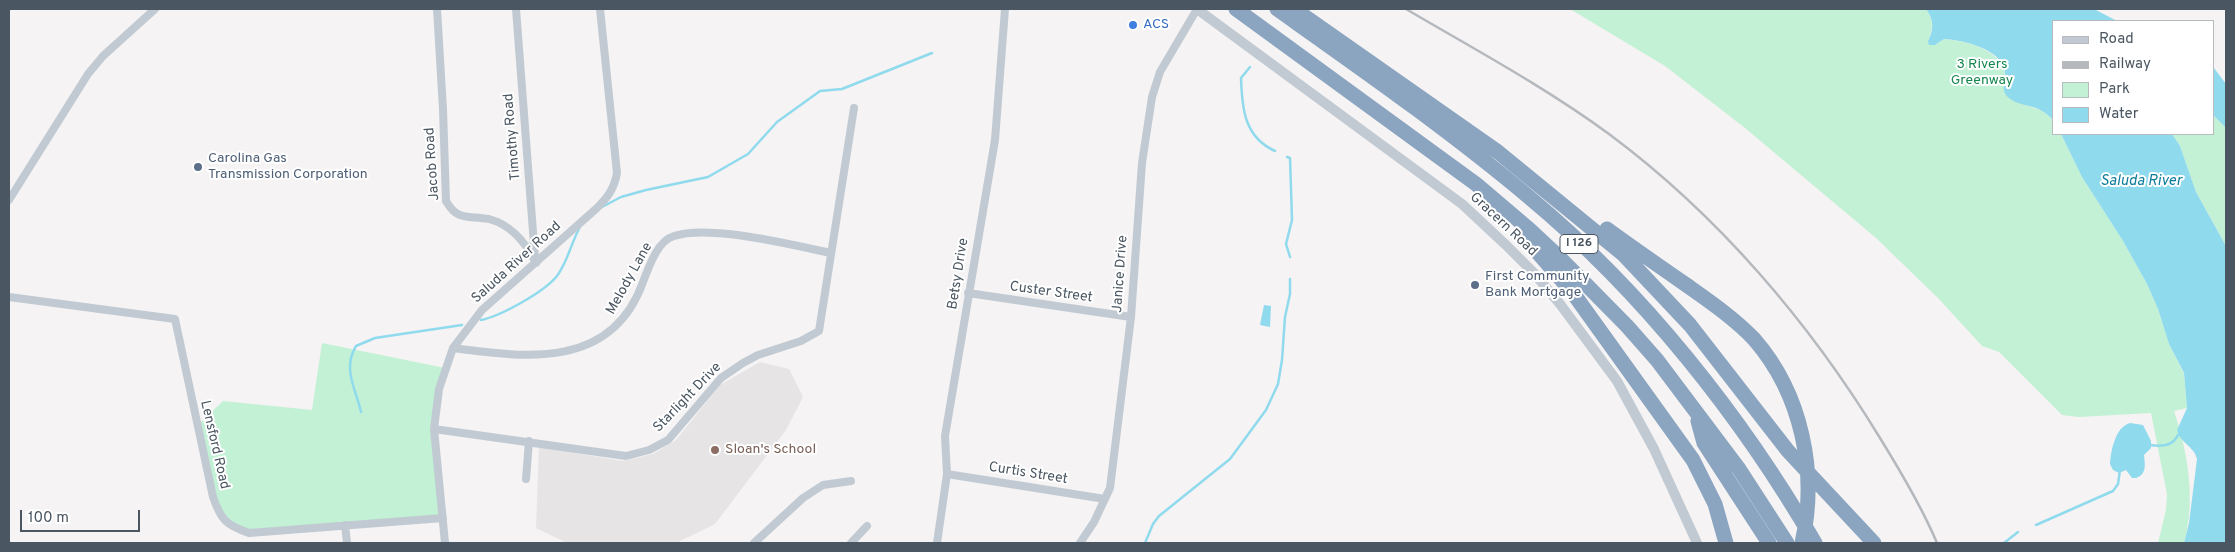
<!DOCTYPE html>
<style>
body{margin:0}
#map{position:relative;width:2235px;height:552px;overflow:hidden;background:#f5f3f3;font-family:Overpass,sans-serif}
canvas{display:block}
.frame{position:absolute;inset:0;border:10px solid #4a5661;pointer-events:none}
.legend{position:absolute;left:2052px;top:20px;width:162px;height:115px;box-sizing:border-box;background:#fff;border:1px solid #b7bbc0;margin:0;padding:6px 9px;list-style:none;font-size:15px;color:#4a5661}
.legend li{display:flex;align-items:center;gap:10px;height:25px}
.legend b{width:25px;border:1px solid #b7bbc0}
.scale{position:absolute;left:20px;top:510px;width:120px;height:22px;box-sizing:border-box;border:2px solid #4a5661;border-top:0;padding-left:6px;font-size:15px;line-height:18px;white-space:nowrap;color:#4a5661;-webkit-text-stroke:4px #fff;paint-order:stroke}
</style>
<div id="map">
<canvas width="2235" height="552"></canvas>
<div class="frame"></div>
<ul class="legend">
<li><b style="height:6px;background:#c1cad2"></b>Road</li>
<li><b style="height:6px;background:#b5b8bd"></b>Railway</li>
<li><b style="height:14px;background:#c3f1d5"></b>Park</li>
<li><b style="height:14px;background:#90daee"></b>Water</li>
</ul>
<div class="scale">100 m</div>
</div>
<script>
const ctx = document.querySelector('canvas').getContext('2d');
ctx.lineJoin = 'round';
function fillPath(path, color) { ctx.fillStyle = color; ctx.fill(path, 'evenodd'); }
function stroke(path, color, width, dash) { ctx.strokeStyle = color; ctx.lineWidth = width; ctx.lineCap = dash ? 'butt' : 'round'; ctx.setLineDash(dash || []); ctx.stroke(path); }
function write(font, color, halo, rows, align = 'center') {
  ctx.font = font + ' Overpass,sans-serif'; ctx.lineWidth = 4; ctx.setLineDash([]); ctx.textBaseline = 'middle'; ctx.strokeStyle = halo; ctx.fillStyle = color; for (const [text, x, y, turn = 0] of rows) {
    ctx.save(); ctx.translate(x, y); ctx.rotate((+turn || 0) * Math.PI / 180); ctx.textAlign = isNaN(turn) ? turn : align; if (halo) ctx.strokeText(text, 0, 0); ctx.fillText(text, 0, 0); ctx.restore();
  }
}
fillPath(new Path2D(`
 M760 362 789 369 803 397 786 430 715 524 676 543H567L536 528 539 447 623 461 653 454 676 440 720 385Z`), '#e6e4e5');
fillPath(new Path2D(`
 M1570 9H1926C1934 20 1933 29 1928 41L1935 45 1944 39C1969 41 2014 53 2004 87L2025 105 2043 111 2054 121V134H2061L2082 177 2123 241 2147 284 2158 309 2169 344 2184 374 2187 408 2174 411C2188 454 2196 499 2184 543H2158L2166 510 2167 494 2151 413 2079 417 2062 415 1999 352 1982 346 1939 299 1876 238 1745 128 1665 66Z
 M2214 116 2226 128V246L2196 192 2180 146 2172 134H2214Z
 M322 343 445 368 436 408 443 518 249 533 220 516 198 425 223 401 312 410Z`), '#c3f1d5');
fillPath(new Path2D(`
 M1926 9H2094L2117 21H2054V121C2050 117 2046 113 2042 111 2031 104 2015 106 2006 95 2001 89 2006 80 2005 72 2002 49 1963 40 1944 39L1935 45H1929L1928 41C1934 29 1934 20 1926 9Z
 M2214 68 2226 84V128L2214 116Z
 M2061 134H2172L2180 146 2196 192 2226 246V543H2184L2189 523 2197 459C2194 446 2180 443 2177 430L2187 408 2184 373 2169 344 2158 309 2147 284 2123 241 2082 177Z
 M1264 305 1271 306 1270 327 1260 325Z
 M2130 423 2143 425 2151 441V448L2144 455C2145 465 2147 474 2136 478H2132L2126 470 2119 473 2113 470 2110 464C2111 451 2115 427 2130 423Z`), '#90daee');
stroke(new Path2D(`
 M1250 67 1241 78C1242 108 1244 137 1275 151
 M1287 157 1290 158 1292 220 1286 244 1290 257
 M602 207 621 197 646 190 708 177 748 154 777 122 820 91 842 89 932 53
 M481 320C501 316 544 292 557 276 568 261 571 243 580 227
 M361 412C356 389 342 369 356 346L375 338 462 325
 M2150 445C2162 447 2173 446 2178 435
 M2036 525 2113 491 2118 484 2120 470
 M1145 543 1153 524 1159 516 1230 459 1266 410 1278 384 1282 360 1285 317 1290 294V279
 M2004 543 2018 532`), '#90daee', 2.5);
stroke(new Path2D(`
 M437 9 443 109 446 201C458 222 468 215 489 219 512 225 526 243 536 263
 M516 9 535 258
 M9 200 88 74 103 56 155 9
 M968 293 1131 317
 M9 297 175 319 213 497C221 520 226 525 249 533L443 518
 M453 348C528 358 612 369 643 282 649 267 657 241 674 236 709 224 792 245 831 253
 M434 429 626 456 649 450 668 440 721 378 743 363 758 355 801 341 819 331 854 108
 M947 474 1105 499
 M526 479 529 441
 M345 525 347 543
 M445 543 434 429 439 389 453 348 482 310 597 208C608 197 614 189 617 173L600 9
 M754 543 803 498 823 485 851 481
 M851 543 867 526
 M937 543 947 474 945 436 995 140 1005 9
 M1080 543 1094 522 1110 488 1131 317 1142 163 1152 97 1160 72 1197 9`), '#c1cad2', 8);
stroke(new Path2D(`
 M1197 9 1462 204 1506 245 1533 272 1560 304 1617 381 1654 449 1697 543`), '#c1cad2', 10);
stroke(new Path2D(`
 M1236 9 1476 184 1530 230 1559 257 1627 326 1657 360 1739 469 1787 543
 M1277 9C1363 70 1449 130 1530 198 1643 292 1742 417 1815 543
 M1294 9 1498 152 1624 255 1690 325 1788 451 1874 543
 M1607 229C1633 248 1659 266 1685 284 1709 301 1734 318 1754 339 1802 394 1818 473 1802 543
 M1526 239 1573 293 1693 460 1715 504 1726 543
 M1698 421 1704 443 1769 543`), '#8ba5c1', 15);
stroke(new Path2D(`
 M1406 9C1474 49 1545 87 1609 134 1718 215 1810 323 1880 438 1901 472 1922 507 1937 543`), '#b5b8bd', 2.5);
for (const [x, y, r, color] of [
 [1133,25,5,"#3f7fe0"],
 [198,167,5,"#5c6f8a"],
 [1475,285,5,"#5c6f8a"],
 [715,450,5,"#8d6e63"]
]) { const dot = new Path2D(); dot.arc(x, y, r, 0, 2 * Math.PI); ctx.fillStyle = color; ctx.fill(dot); stroke(dot, '#fff', 2); }
for (const [x, y, w] of [
 [1579,244,38]
]) { const box = new Path2D(); box.roundRect(x - w / 2, y - 9.5, w, 19, 4); ctx.fillStyle = '#fff'; ctx.fill(box); stroke(box, '#4a5661', 1); }
write('bold 12px', '#4a5661', null, [
 ["I 126",1579,244]
]);
write('14px', '#366cbe', '#fff', [
 ["ACS",1143,25]
], 'left');
write('14px', '#17864f', '#fff', [
 ["3 Rivers",1982,65],
 ["Greenway",1982,81]
]);
write('14px', '#4a5661', '#fff', [
 ["Timothy Road",513,137,-95],
 ["Jacob Road",433,164,-94],
 ["Gracern Road",1503,225,43],
 ["Saluda River Road",517,263,-42],
 ["Betsy Drive",959,274,-81],
 ["Janice Drive",1121,274,-86],
 ["Melody Lane",630,279,-61],
 ["Custer Street",1051,293,8],
 ["Starlight Drive",688,398,-46],
 ["Lensford Road",214,445,77],
 ["Curtis Street",1028,474,9]
]);
write('14px', '#4e5e75', '#fff', [
 ["Carolina Gas",208,159],
 ["Transmission Corporation",208,175],
 ["First Community",1485,277],
 ["Bank Mortgage",1485,293]
], 'left');
write('14px', '#785e54', '#fff', [
 ["Sloan's School",725,450]
], 'left');
write('italic 15px', '#0c7c9b', '#fff', [
 ["Saluda River",2141,182]
]);
</script>
